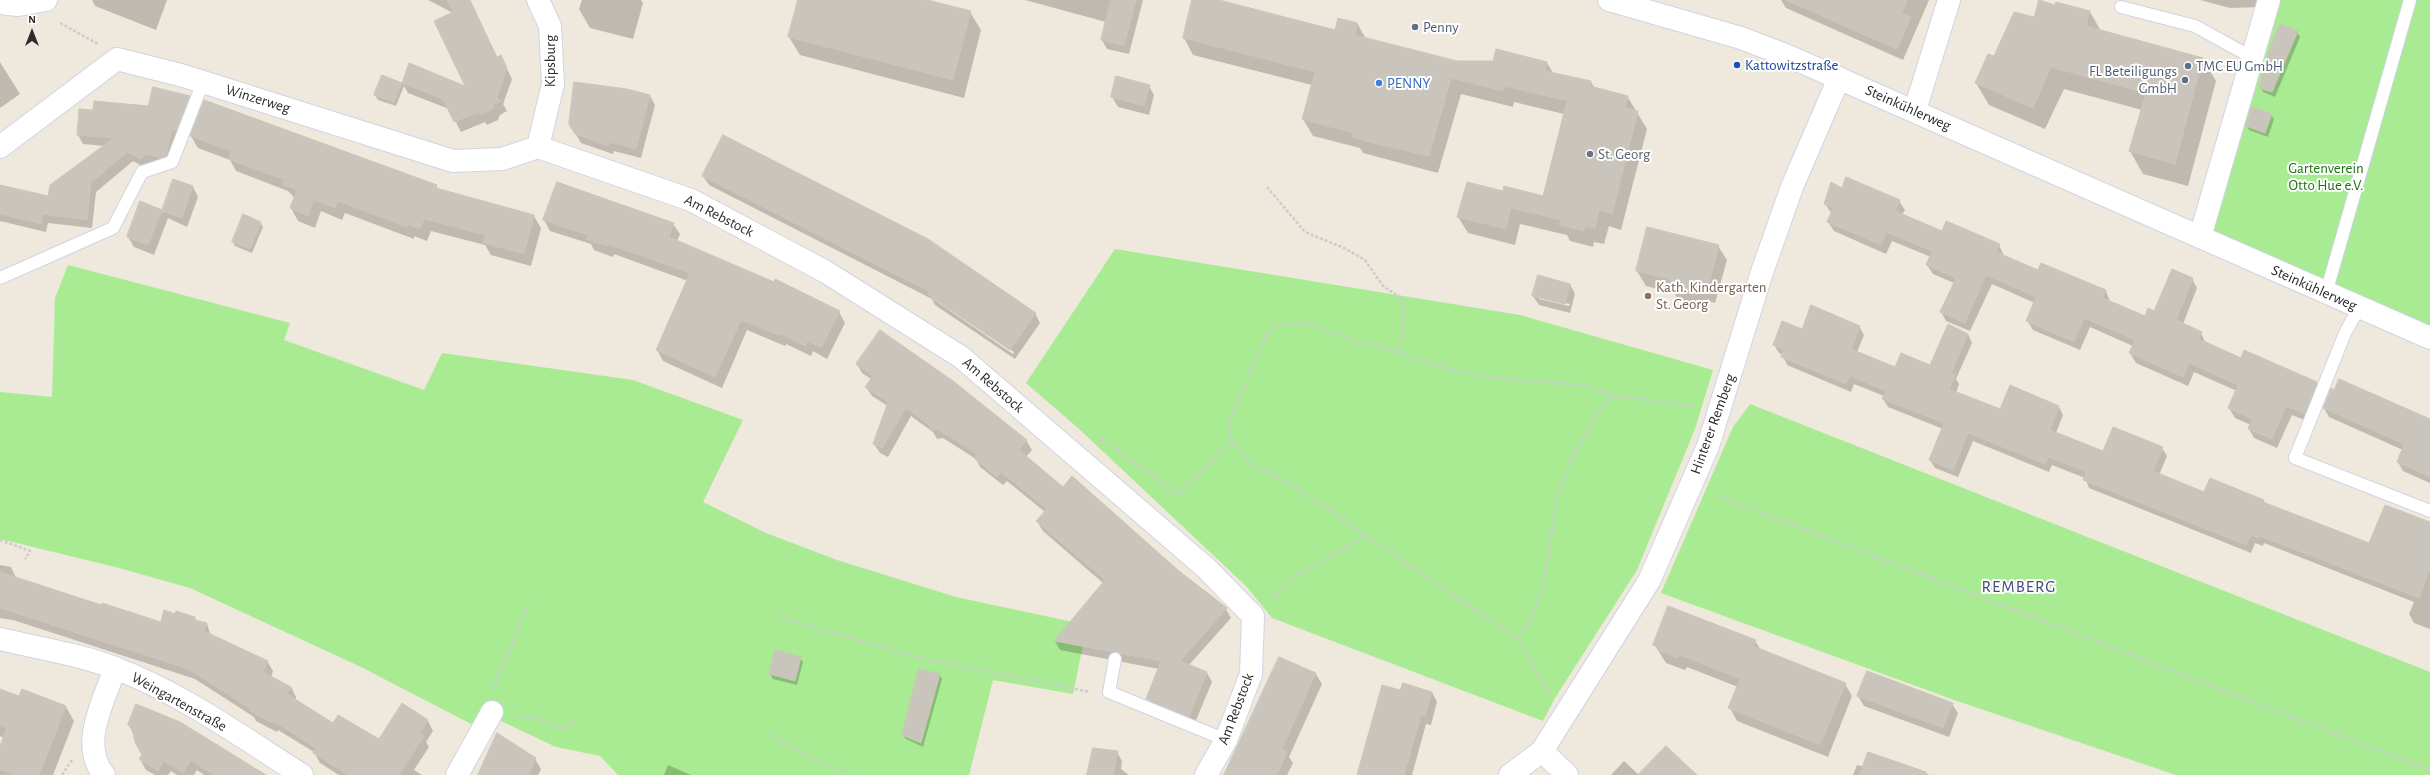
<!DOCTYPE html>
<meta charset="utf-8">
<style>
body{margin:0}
#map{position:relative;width:2430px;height:775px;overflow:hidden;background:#efe8dc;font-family:"Alegreya Sans",sans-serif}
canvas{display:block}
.north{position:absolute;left:12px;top:12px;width:40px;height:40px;-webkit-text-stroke:3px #fff;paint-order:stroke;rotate:0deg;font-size:11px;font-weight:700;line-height:16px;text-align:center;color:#2b2b2b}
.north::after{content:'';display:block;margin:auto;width:14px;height:18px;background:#2b2b2b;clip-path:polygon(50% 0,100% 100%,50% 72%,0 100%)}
</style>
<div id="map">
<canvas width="2430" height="775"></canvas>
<div class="north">N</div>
</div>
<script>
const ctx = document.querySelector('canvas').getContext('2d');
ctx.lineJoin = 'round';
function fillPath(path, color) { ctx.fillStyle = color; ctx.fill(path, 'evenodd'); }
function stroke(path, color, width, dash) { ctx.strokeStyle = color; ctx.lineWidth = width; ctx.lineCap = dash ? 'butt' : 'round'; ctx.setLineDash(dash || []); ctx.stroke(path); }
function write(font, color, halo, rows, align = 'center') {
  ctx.font = font + ' "Alegreya Sans",sans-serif'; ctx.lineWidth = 4; ctx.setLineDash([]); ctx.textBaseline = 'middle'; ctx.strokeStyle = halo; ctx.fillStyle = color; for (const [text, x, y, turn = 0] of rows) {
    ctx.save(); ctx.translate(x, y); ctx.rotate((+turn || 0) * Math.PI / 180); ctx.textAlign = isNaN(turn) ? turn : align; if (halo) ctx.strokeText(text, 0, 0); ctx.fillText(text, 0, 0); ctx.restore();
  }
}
fillPath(new Path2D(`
 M2268 0H2430V338L2200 237Z
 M1115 249 1520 315 1713 370 1695 429 1637 570 1555 698 1543 721 1272 618 1247 587 1078 428 1026 383Z
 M68 265 290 323 284 340 424 390 442 353 633 380 743 420 703 502 766 533 837 560 956 597 1087 625 1073 694 993 680 969 775H618L600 756 556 747 480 711 473 725 361 667 190 588 119 568 0 539V392L52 397 55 298Z
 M1750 404 2430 672V775H2176L1957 701 1661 593 1733 427Z`), '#a9eb93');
fillPath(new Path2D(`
 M92 0H167L156 30 95 6Z
 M428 0H465L497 58 506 67 512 79 503 104 507 111 500 115 498 120 487 125 485 122 461 132 449 109 408 93 404 86 396 106 378 100 375 95 383 76 402 84 410 65 467 88 453 13Z
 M582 0H641L643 3 633 39 590 28 579 9Z
 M799 0H923L970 12 981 30 964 98 800 55 789 37Z
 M1025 0H1143L1129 54 1107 49 1102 40 1106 22Z
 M1193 0H1215L1335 31 1357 23 1366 39 1456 62H1494L1497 50 1547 63 1553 73 1591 82 1594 87 1627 96 1647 129 1621 230 1609 226 1604 244 1594 242 1593 247 1570 241 1567 235 1520 224 1515 245 1468 233 1458 217 1504 192 1544 197 1564 114 1514 102 1513 107 1461 94 1438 173 1363 153 1360 148 1313 136 1303 119 1312 85 1193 55 1184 38Z
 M1781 0H1929L1903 60 1786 8Z
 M2200 0H2261V7L2230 8Z
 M2056 6 2090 12 2101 31 2203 59 2216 81 2188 186 2143 174 2130 151 2142 110 2064 89 2045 129 1989 105 1976 83 1994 57 2035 18Z
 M2297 32 2300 37 2275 97 2263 92 2260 87Z
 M0 62 20 94 0 108Z
 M1149 86 1154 95 1149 115 1118 107 1112 97Z
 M626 90 650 96 655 105 641 158 614 151 613 154 581 143 570 124Z
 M189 97 194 106 167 167 151 162 146 168 133 161 96 192 92 228 48 223 46 232 0 221V186L48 197 105 146 83 144 78 135 94 111 149 107Z
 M2271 115 2274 119 2268 137 2249 130 2247 126Z
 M191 136 436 186 438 190 534 216 541 228 531 266 491 255 485 245 431 231 427 241 414 236V239L345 213 342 220 321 211 315 228 298 221 291 208 295 198 288 191 236 171 230 160 198 148Z
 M703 176 1035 313 1040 323 1015 359 935 305 932 299 709 185ZM933 297 1014 352 1013 354 933 299Z
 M174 180 193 187 198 197 187 227 168 218 154 255 134 247 128 237 161 211 163 213Z
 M1842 189 1899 201 1905 210 1902 215 1942 232 1999 245 2004 256 2039 271 2106 291 2110 302 2146 317 2155 312 2192 279 2197 288 2183 324 2201 333 2206 344 2241 359 2317 383 2322 392 2310 422 2292 415 2277 448 2254 438 2249 429 2251 425 2235 418 2229 408 2237 391 2194 372 2188 386 2136 363 2130 353 2133 346 2090 327 2080 350 2033 330 2027 320 2035 303 1992 284 1970 331 1946 321 1941 312 1954 283 1933 274 1927 265 1931 257 1892 241 1886 254 1834 231 1828 222 1832 214 1825 204Z
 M544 220 673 224 680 234 677 241 839 312 845 323 827 359 813 351 811 356 786 344 785 346 747 330 722 388 663 361 657 350 688 281 614 254 613 257 594 250 591 244 550 231Z
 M260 222 263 227 252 253 235 246 233 242Z
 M1718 246 1727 260 1715 303 1704 300 1702 307 1680 302 1674 293 1646 286 1637 271Z
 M1570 284 1575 294 1570 313 1539 305 1533 296ZM1539 297 1570 304 1569 306 1539 299Z
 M1859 326 1864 335 1857 352 1895 368 1930 366 1968 334 1972 343 1956 379 1959 384 1956 393 2001 410 2059 407 2063 415 2056 433 2104 452 2162 448 2167 456 2159 475 2205 493 2211 479 2264 501 2265 504 2370 544 2430 523V629L2414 623 2409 614 2414 602 2264 543 2263 546 2255 543 2251 553 2089 488 2085 478 2052 465 2049 472 1973 441 1958 477 1935 468 1930 460 1943 429 1888 407 1883 399 1884 396 1854 384 1851 392 1787 365 1783 355 1779 353 1774 345 1802 330Z
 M857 364 1026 440 1032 450 1026 457 1063 488 1179 572 1226 609 1231 618 1189 665 1207 673 1212 682 1194 725 1152 708 1147 699 1159 669 1060 650 1055 641 1103 583 1043 531 1037 521 1045 512 1007 481 1003 485 980 467 976 459 943 438 937 439 933 432 911 416 888 457 880 453 874 444 888 406 872 396 866 387 871 379 862 373Z
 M2324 408 2430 421V483L2403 471 2398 462 2403 450 2329 417Z
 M0 565 11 567 16 578 101 607 161 623 176 615 195 618 197 621 207 624 211 636 267 661 273 671 271 677 291 687 296 697 295 700 333 724 379 740 402 705 428 721 433 731 426 742 429 747 414 770 422 775H339L320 763 314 752 278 730 277 732 256 721 254 717 195 679 13 620 0 618Z
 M1755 641 1761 650 1845 684 1852 696 1828 757 1737 721 1730 708 1738 687 1687 667 1685 670 1666 663 1654 644Z
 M800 658 803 662 797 685 773 679 770 674Z
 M1279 658 1316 674 1322 684 1289 757 1293 763 1287 775H1228Z
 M939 674 942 679 923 747 906 739 903 735Z
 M0 690 20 697 23 690 66 707 74 721 53 775H0V749L4 738 0 736Z
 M1432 692 1437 702 1431 725 1426 724 1412 775H1358Z
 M1858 696 1952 704 1958 713 1949 737 1864 706Z
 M129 725 265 775H204L197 770 194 775H177L171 771 168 775H155L146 770 140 759 143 755Z
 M1094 749 1117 752 1122 761 1121 769 1129 775H1087Z
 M1868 753 1928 774 1929 775H1853L1857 765 1864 767Z
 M535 759 541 769 538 775H480Z
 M1624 761 1639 775H1696H1611Z
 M668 765 691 775H664Z`), '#0003');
const building = new Path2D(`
 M447 0H470L492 47 497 57 501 55 507 68 497 98 502 101 494 104 493 109 480 115 479 112 454 122 443 99 402 83 409 63 465 86 434 21 453 12Z
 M798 0H927L971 11 953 80 788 37Z
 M1111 0H1136L1124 46 1101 40Z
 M1192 0H1219L1335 30 1338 18 1357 23 1355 35 1457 61H1493L1496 49 1547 62 1545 71 1591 81 1590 86 1628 96 1625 108 1638 111 1612 214 1599 210 1595 228 1585 226 1584 231 1560 225 1561 220 1511 208 1506 229 1457 217 1467 182 1503 191 1504 186 1543 196 1567 101 1505 86 1503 91 1451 78 1429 156 1373 143 1352 137 1353 133 1302 119 1315 72 1183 38Z
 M1786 0H1907L1902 13 1911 17 1897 49Z
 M2039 0 2055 5 2056 2 2090 11 2086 26 2203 58 2175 164 2129 151 2146 93 2051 67 2033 108 1975 83 1988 54 1994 56 2014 12 2034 17Z
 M2280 24 2298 31 2272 92 2259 88 2271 45Z
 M382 75 402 83 394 102 374 95Z
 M1116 76 1150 85 1144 106 1111 97Z
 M574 82 627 89 650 95 636 149 609 142V146L575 134 569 124Z
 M153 87 190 96 176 131 172 129 166 156 161 158 146 154 141 159 127 152 91 183 87 220 43 214 41 224 0 214V185L48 196 50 185 114 138 77 135 79 109 93 110 94 101 148 106Z
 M204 100 437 185 436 188 534 215 524 254 483 243 485 235 424 219 420 229 407 224V227L338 201 335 208 314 200 308 216 290 208 297 190 283 185 285 180 228 159 231 151 190 136Z
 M2252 107 2272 114 2265 133 2246 126Z
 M723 135 928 239 1036 313 1010 350 928 295 930 292 702 176Z
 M1846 177 1900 200 1895 211 1942 231 1946 221 2000 244 1996 252 2038 270 2041 263 2106 290 2103 298 2145 316 2148 308 2154 311 2172 269 2193 278 2176 320 2202 332 2199 339 2241 358 2244 350 2317 382 2305 414 2286 406 2272 439 2248 429 2252 419 2228 408 2238 385 2189 363 2183 377 2129 353 2135 340 2084 318 2074 342 2026 321 2036 297 1986 275 1965 323 1940 312 1956 278 1926 265 1932 251 1886 232 1881 245 1827 222 1833 208 1824 204 1831 182 1842 188Z
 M173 179 193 186 182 218 162 211Z
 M557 182 674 223 669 237 774 282 775 279 840 311 821 348 807 341 805 346 779 333V335L741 320 715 377 656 350 690 273 608 244 607 246 586 239 588 235 543 220Z
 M140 201 162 210 148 245 127 237Z
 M243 214 261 222 250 249 232 242Z
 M1647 227 1719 245 1708 289 1696 286 1694 294 1670 288 1672 280 1636 271Z
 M1538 275 1570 284 1565 304 1532 296Z
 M1811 305 1860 326 1851 349 1895 367 1901 353 1930 365 1948 324 1968 334 1951 373 1955 375 1949 389 2000 409 2010 385 2059 406 2050 430 2103 451 2113 427 2163 447 2153 471 2204 492 2210 478 2264 500 2263 502 2369 543 2385 505 2430 522V569L2419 598 2260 536 2258 538 2251 535 2246 545 2083 480 2086 472 2066 464 2048 457 2045 464 1968 433 1953 470 1929 460 1944 423 1882 399 1886 391 1850 376 1846 384 1781 357 1784 350 1773 345 1782 321 1802 329Z
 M880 330 953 381 1027 440 1019 450 1063 487 1072 476 1179 571 1227 608 1180 661 1207 672 1189 717 1146 699 1161 661 1054 641 1105 580 1036 521 1047 509 1001 472 997 477 974 458 977 454 937 429 931 431 929 425 906 408 882 448 873 444 888 402 865 387 873 376 856 364Z
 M2339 379 2430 419V477L2397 462 2404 444 2323 408 2331 388 2334 390Z
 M0 572 101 605 102 603 161 622 164 610 175 614 176 611 195 617V620L207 623 204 631 268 661 263 672 291 687 287 694 333 723 338 715 379 739 402 703 428 720 420 734 424 736 399 775H348L313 753 316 748 273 721 272 723 250 711 251 709 188 669 0 608Z
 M1668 606 1756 640 1753 646 1846 683 1820 745 1728 708 1740 679 1680 655 1678 658 1658 650 1659 647 1653 645Z
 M775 650 801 657 795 681 769 674Z
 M1279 657 1316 673 1282 749 1287 752 1277 775H1224Z
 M919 669 940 674 921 743 902 735Z
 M1867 671 1953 703 1943 728 1857 696Z
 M1403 683 1432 692 1425 716 1421 715 1404 775H1357L1382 685 1400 690Z
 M0 689 19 696 22 689 66 706 39 775H14L0 769V746L7 728 0 726Z
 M136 704 180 722 266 775H214L191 760 183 773 164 761 158 771 139 759 142 755 135 742 132 727 128 725Z
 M497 733 536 758 529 775H478Z
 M1666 746 1697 775H1638Z
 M1093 748 1118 751 1113 775H1087Z
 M1868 752 1926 772 1925 775H1860Z`);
fillPath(building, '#cac5bc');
stroke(building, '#cbc5b5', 1);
const service = new Path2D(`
 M2121 7 2195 26 2253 58
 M0 278 113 228 142 172 172 162 203 82
 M2326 293 2410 0
 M2359 308 2345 333 2295 458 2430 511
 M1115 659 1109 692 1226 740`);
const minor = new Path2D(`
 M0 3 18 5 46 0
 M1915 110 1949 0
 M0 147 117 59 184 76 453 161 502 159 538 147
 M538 147 691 200 826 272 961 357 1206 568 1253 616 1251 674 1226 740 1206 775
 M538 147 553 84 550 26 538 0
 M2200 237 2269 0
 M1542 751 1567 775
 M104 775C79 744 104 701 115 668
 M457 775 492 712
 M1510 775 1542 751 1649 581 1708 446 1762 272 1792 187 1839 78`);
const tertiary = new Path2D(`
 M1609 0 1741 38 1788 56 2430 338
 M0 639C38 648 78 654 115 668 181 693 242 737 302 775`);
stroke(service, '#d1d3e6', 14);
stroke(minor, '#d1d3e6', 24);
stroke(tertiary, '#d1d3e6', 24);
stroke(new Path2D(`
 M60 23 98 44
 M1267 187 1305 232 1344 248 1365 260 1383 286 1403 299 1404 321 1399 353
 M1098 443 1102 439 1178 494 1232 441
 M1713 494 2430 770
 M0 540 30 551 25 559
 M1270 600 1294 577 1365 536
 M779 617 919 658 1090 692
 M1518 639C1550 595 1546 549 1557 500 1567 460 1589 428 1611 395
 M493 689 529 603
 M1551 692 1545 687 1518 639 1289 483 1249 463 1232 441 1229 424 1263 341 1274 325 1307 323 1357 342 1380 347 1449 369 1490 378 1584 385 1611 395 1696 406
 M516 716 538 719 562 729 577 721
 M769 734 809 757 852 775
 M62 775 72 760`), '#ccc', 2.5, [3, 2]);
stroke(service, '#fff', 12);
stroke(minor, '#fff', 22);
stroke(tertiary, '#fff', 22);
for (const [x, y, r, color] of [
 [1415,27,4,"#5c6f8a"],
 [1737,65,4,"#1a4fb4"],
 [2188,66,4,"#5c6f8a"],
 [2185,80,4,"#5c6f8a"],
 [1379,83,4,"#3f7fe0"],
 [1590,154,4,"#6b7280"],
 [1648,296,4,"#8d6e63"]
]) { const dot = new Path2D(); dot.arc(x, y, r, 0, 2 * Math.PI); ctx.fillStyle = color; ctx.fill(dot); stroke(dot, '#fff', 1.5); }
write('15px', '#4e5e75', '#fff', [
 ["Penny",1423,27],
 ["TMC EU GmbH",2196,66],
 ["FL Beteiligungs",2177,71,"right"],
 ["GmbH",2177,88,"right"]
], 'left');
write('15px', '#2b2b2b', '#fff', [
 ["Kipsburg",550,61,-90],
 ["Winzerweg",258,99,17],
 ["Steinkühlerweg",1908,108,24],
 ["Am Rebstock",719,216,27],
 ["Steinkühlerweg",2314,288,24],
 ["Am Rebstock",993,385,41],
 ["Hinterer Remberg",1713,424,-70],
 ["Weingartenstraße",179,702,29],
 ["Am Rebstock",1236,709,-69]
]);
write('15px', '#164399', '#fff', [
 ["Kattowitzstraße",1745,65]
], 'left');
write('15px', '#366cbe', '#fff', [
 ["PENNY",1387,83]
], 'left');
write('15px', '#5b616d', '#fff', [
 ["St. Georg",1598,154]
], 'left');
write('15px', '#1d7212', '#fff', [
 ["Gartenverein",2326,168],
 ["Otto Hue e.V.",2326,185]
]);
write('15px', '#785e54', '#fff', [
 ["Kath. Kindergarten",1656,287],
 ["St. Georg",1656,304]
], 'left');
ctx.letterSpacing = '1px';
write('17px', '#464b82', '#fff', [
 ["REMBERG",2019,587]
]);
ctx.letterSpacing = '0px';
</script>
